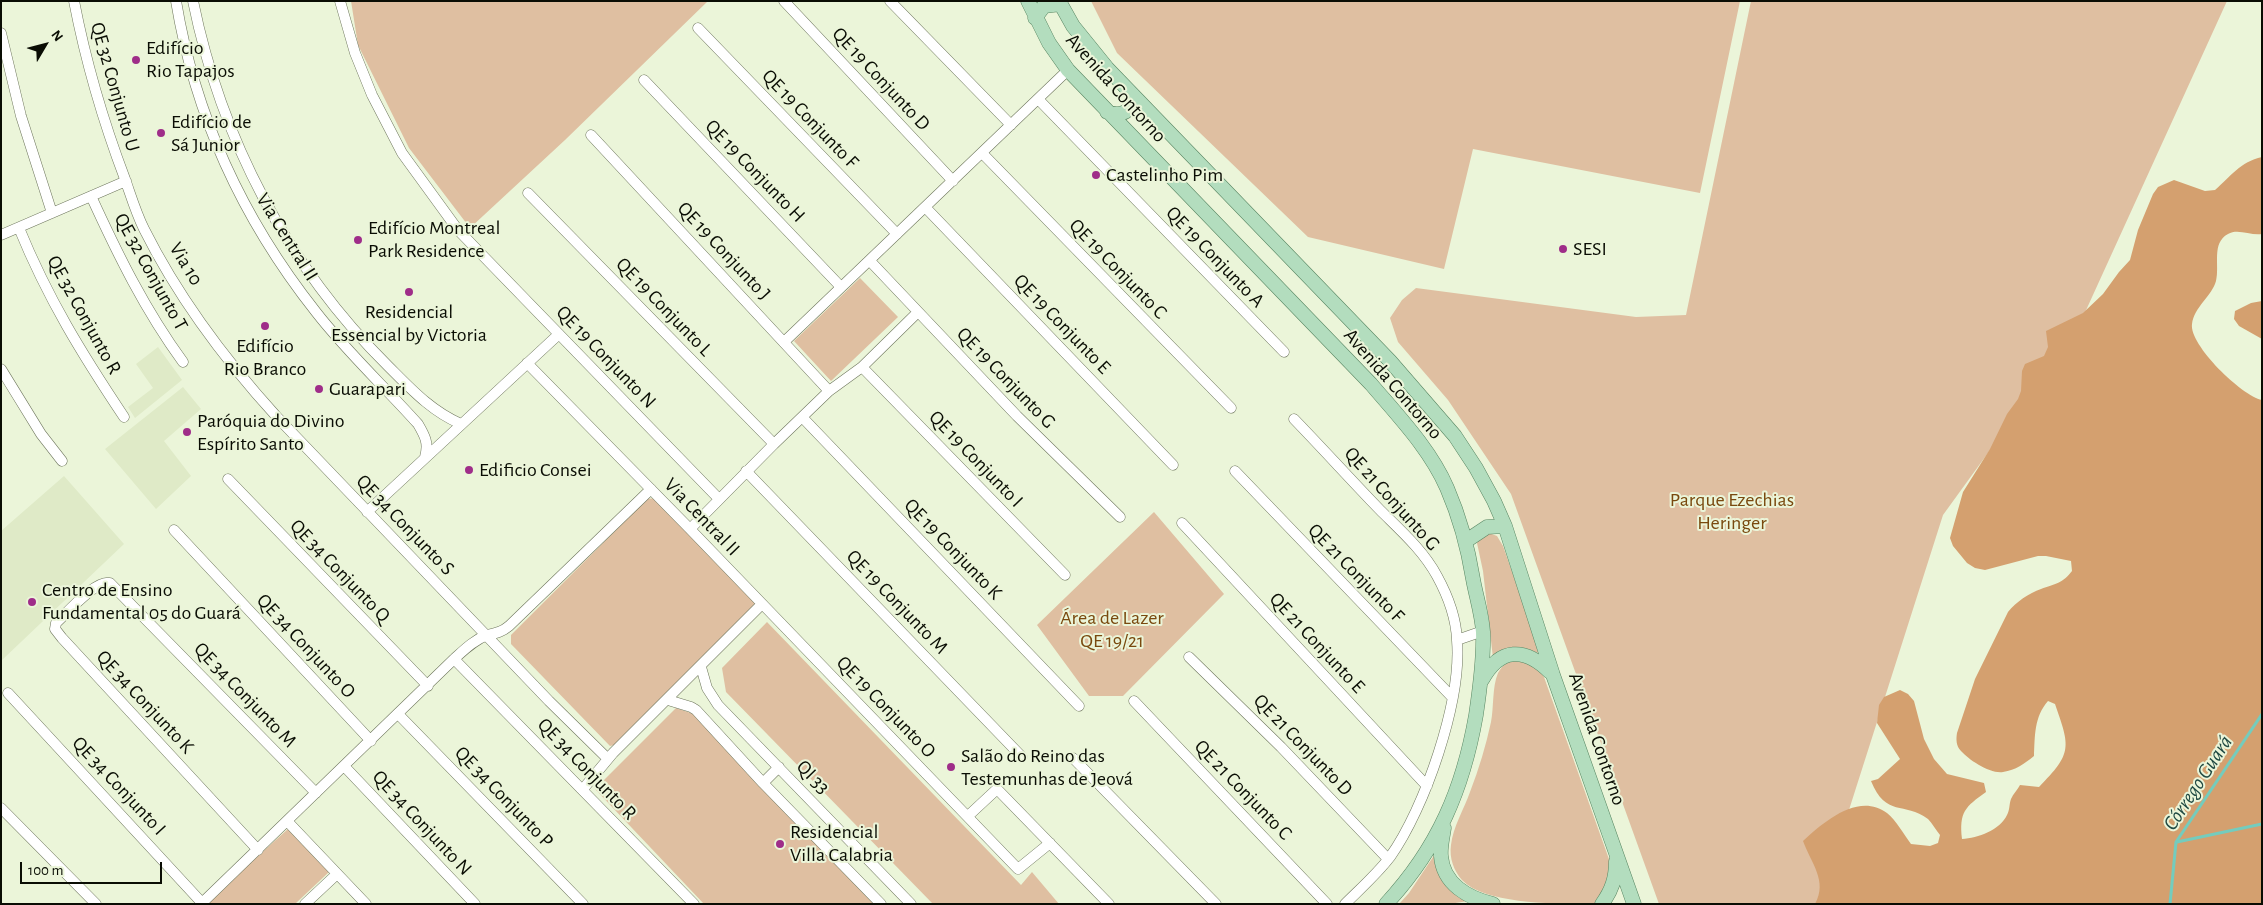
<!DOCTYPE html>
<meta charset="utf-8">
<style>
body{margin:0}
#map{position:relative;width:2263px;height:905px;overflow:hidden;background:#ebf5d9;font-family:"Alegreya Sans",sans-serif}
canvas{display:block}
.frame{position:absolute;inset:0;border:2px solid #0a0d04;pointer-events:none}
.north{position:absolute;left:20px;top:20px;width:50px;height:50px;-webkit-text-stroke:4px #ebf5d9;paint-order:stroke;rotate:53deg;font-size:14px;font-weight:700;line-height:20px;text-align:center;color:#0a0d04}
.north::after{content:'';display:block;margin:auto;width:18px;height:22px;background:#0a0d04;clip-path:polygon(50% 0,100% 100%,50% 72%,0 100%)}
.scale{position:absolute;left:20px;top:862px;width:142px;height:22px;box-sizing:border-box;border:2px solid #0a0d04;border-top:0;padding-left:6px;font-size:15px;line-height:18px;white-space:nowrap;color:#0a0d04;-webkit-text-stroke:4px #ebf5d9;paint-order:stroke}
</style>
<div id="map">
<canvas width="2263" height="905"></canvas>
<div class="frame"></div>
<div class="north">N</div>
<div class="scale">100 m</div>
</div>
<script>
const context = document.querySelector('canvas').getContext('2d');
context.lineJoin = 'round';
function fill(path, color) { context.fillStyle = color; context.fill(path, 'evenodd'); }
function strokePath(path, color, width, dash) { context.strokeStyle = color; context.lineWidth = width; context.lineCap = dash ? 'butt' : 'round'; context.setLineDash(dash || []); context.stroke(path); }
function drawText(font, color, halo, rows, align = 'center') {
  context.font = font + ' "Alegreya Sans",sans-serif'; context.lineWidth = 4; context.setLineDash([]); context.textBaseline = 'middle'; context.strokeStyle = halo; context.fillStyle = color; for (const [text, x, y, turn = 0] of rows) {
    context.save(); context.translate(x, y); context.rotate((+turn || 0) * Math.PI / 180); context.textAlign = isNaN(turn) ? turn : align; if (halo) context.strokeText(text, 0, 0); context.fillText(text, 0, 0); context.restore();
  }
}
fill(new Path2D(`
 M158 347 182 380 135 418 128 407 153 388 136 364Z
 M183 387 201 409 164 441 191 476 156 509 105 449Z
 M64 476 124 544 1 661V531Z`), '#dfeac7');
fill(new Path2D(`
 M351 1H708L565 140 470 228 409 148 358 45Z
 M1091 1H1740L1700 193 1473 149 1444 269 1308 237 1117 53Z
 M1751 1H2227L2077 330 1943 515 1819 904H1659L1511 494 1448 400 1398 342 1390 318 1402 300 1416 288 1636 317 1686 315Z
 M860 278 898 317 831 381 794 341Z
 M656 498 756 600 754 614 618 744 610 746 511 644V635L647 499Z
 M1154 512 1224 594 1123 696H1089L1037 625Z
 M1486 532 1497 536 1503 546 1541 654C1519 645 1513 648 1493 658L1483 571 1477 543 1480 536Z
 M767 622 1021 885 1032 872 1059 904H933L726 692 722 668Z
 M1519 659 1537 666 1544 677 1610 862C1612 879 1607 893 1594 904 1561 904 1485 905 1462 880 1454 871 1449 858 1451 845 1453 827 1464 809 1470 792 1479 769 1486 745 1491 722 1494 707 1492 687 1498 673 1503 664 1509 661 1519 659Z
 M676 708 694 714 876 904H704L595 789Z
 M288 829 329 872 295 904H211L208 901Z
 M1437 851 1468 901 1449 904H1399L1409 893Z`), '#dfbfa1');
fill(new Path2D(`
 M2262 157V234C2251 236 2238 228 2228 234 2211 243 2220 266 2216 281 2212 296 2194 307 2192 324 2189 345 2242 396 2262 400V904H1815C1828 881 1811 863 1803 841 1824 822 1858 792 1887 813 1896 820 1904 835 1911 844L1930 846 1938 843 1940 835C1936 830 1932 823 1928 819 1904 801 1886 818 1871 781L1878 779 1900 759 1877 723 1879 705 1884 697 1900 690 1908 694 1914 701 1924 739 1934 759 1947 774 1984 783 1986 792C1965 807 1959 812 1962 839 1978 838 2000 830 2007 815 2010 810 2009 804 2011 799 2013 794 2018 789 2020 785L2039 787C2073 753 2070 747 2055 704L2048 701C2034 717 2035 736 2034 756 2024 764 2016 770 2003 772 1990 774 1969 760 1961 751 1956 746 1956 739 1957 733L1975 679 2008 612C2016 602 2029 593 2041 589 2055 584 2063 583 2072 571L2071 561 2046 556H2038L1985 570 1975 568 1967 563 1953 546 1950 538 1963 492 1990 449 2007 414 2018 399 2021 391 2022 371 2025 364 2044 356 2048 347 2046 331 2083 313 2103 294 2119 272 2130 260 2138 230 2153 194 2158 187 2174 180 2205 191 2215 190C2231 176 2240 162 2262 157Z
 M2262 301V339L2239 326 2234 319 2235 311 2251 303Z`), '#d4a06f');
strokePath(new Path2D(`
 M2177 842 2262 824
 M2170 904 2176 842 2262 714`), '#74ccbd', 3);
const minor = new Path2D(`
 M74 1C86 63 103 121 125 179 131 196 136 213 144 229 178 297 226 361 277 417L549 701 608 759
 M176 1C195 116 244 221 316 312 347 352 384 386 418 424 425 436 429 443 425 457
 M193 1C221 139 288 267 388 366 411 389 431 411 461 424
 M340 1 355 53 372 95 402 153 458 230 719 499
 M784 1 953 181
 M890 1 1011 125
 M698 28 897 234
 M1 33 21 116 52 213
 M644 80 840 286
 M1038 99 1284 352
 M591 135 829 391
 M982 153 1231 408
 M528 193 774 444
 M91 196C118 255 145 310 183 362
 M925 207 1173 465
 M19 228C48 299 82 354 124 417
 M1 235 126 181
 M870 261 1017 416 1120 517
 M784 342 1068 70
 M527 363 690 529 1018 869 1050 843
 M862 367 1065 575
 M1 369 41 434 62 461
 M802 417 1079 706
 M1294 419C1323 449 1351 480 1380 510 1400 530 1423 550 1437 576 1448 596 1456 617 1457 640 1462 701 1425 808 1390 857 1377 874 1360 889 1345 904
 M746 471 1022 757
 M1235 471 1452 697
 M228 479 428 686
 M367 512 559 334
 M1182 523 1427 786
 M690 529 774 444 829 391 862 367 918 312
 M174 530 371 741
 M1457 640 1483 631
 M1189 657 1281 747 1388 859
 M454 659 694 904
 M701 667 707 688 718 705 911 904
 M8 693 203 904
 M668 700 691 707 696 710 763 783 881 904
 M1134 701 1327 904
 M399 715 583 904
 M1073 758 1216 904
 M344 766 475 904
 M763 783 779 767
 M583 789 613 753 762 604
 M1 808 96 904
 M968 816 997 789 1109 904
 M287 821 366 904
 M258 850 62 638 55 629 56 623C67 613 96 579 110 583L316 793
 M202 903 454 659C464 650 474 640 487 635 496 633 502 632 509 626L651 489
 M305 904 337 874`);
const major = new Path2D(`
 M1028 1 1049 43 1068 70 1371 384C1399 417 1430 449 1447 488 1460 518 1468 548 1473 579 1476 596 1482 614 1483 632 1484 659 1480 688 1476 715 1463 789 1438 848 1386 904
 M1059 1 1073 26 1107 68 1390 361 1455 436 1476 468 1494 501 1505 526 1553 675 1634 904
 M1035 18 1044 6 1061 4
 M1107 112C1121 117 1134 112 1132 95
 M1466 541 1487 527 1505 526
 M1482 680C1500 647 1525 647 1550 672
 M1444 828C1443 836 1440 847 1441 856 1443 884 1468 898 1493 904
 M1602 904C1612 890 1616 878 1616 861`);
strokePath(minor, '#6d755c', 11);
strokePath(major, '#578561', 15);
strokePath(minor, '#fff', 10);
strokePath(major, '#b3ddbe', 14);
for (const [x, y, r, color] of [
 [136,60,5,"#9f2d89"],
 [161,133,5,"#9f2d89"],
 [1096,175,5,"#9f2d89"],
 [358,240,5,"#9f2d89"],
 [1563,249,5,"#9f2d89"],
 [409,292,5,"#9f2d89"],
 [265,326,5,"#9f2d89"],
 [319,389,5,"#9f2d89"],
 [187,432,5,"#9f2d89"],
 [469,470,5,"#9f2d89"],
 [32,602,5,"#9f2d89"],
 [951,767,5,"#9f2d89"],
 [780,844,5,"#9f2d89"]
]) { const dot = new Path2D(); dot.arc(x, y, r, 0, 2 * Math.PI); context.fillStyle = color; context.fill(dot); strokePath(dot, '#ebf5d9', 2); }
drawText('20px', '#0a0d04', '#ebf5d9', [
 ["Edifício",146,48],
 ["Rio Tapajos",146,71],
 ["Edifício de",171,122],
 ["Sá Junior",171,145],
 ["Castelinho Pim",1106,175],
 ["Edifício Montreal",368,228],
 ["Park Residence",368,251],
 ["SESI",1573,249],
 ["Residencial",409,312,"center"],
 ["Essencial by Victoria",409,335,"center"],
 ["Edifício",265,346,"center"],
 ["Rio Branco",265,369,"center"],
 ["Guarapari",329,389],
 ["Paróquia do Divino",197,421],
 ["Espírito Santo",197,444],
 ["Edificio Consei",479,470],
 ["Centro de Ensino",42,590],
 ["Fundamental 05 do Guará",42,613],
 ["Salão do Reino das",961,756],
 ["Testemunhas de Jeová",961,779],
 ["Residencial",790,832],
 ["Villa Calabria",790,855]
], 'left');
drawText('20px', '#0a0d04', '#ebf5d9', [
 ["QE 19 Conjunto D",881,79,47],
 ["QE 32 Conjunto U",115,87,74],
 ["Avenida Contorno",1116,88,48],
 ["QE 19 Conjunto F",810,119,46],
 ["QE 19 Conjunto H",755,171,46],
 ["Via Central II",287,237,58],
 ["QE 19 Conjunto J",724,251,47],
 ["QE 19 Conjunto A",1215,257,46],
 ["Via 10",186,264,59],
 ["QE 19 Conjunto C",1118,269,46],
 ["QE 32 Conjunto T",151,272,61],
 ["QE 19 Conjunto L",664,307,46],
 ["QE 32 Conjunto R",84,315,61],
 ["QE 19 Conjunto E",1062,324,46],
 ["QE 19 Conjunto N",606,357,46],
 ["QE 19 Conjunto G",1006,378,46],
 ["Avenida Contorno",1393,384,49],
 ["QE 19 Conjunto I",976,459,46],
 ["QE 21 Conjunto G",1392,499,48],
 ["Via Central II",702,517,46],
 ["QE 34 Conjunto S",405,525,46],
 ["QE 19 Conjunto K",953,549,46],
 ["QE 34 Conjunto Q",340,571,46],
 ["QE 21 Conjunto F",1356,573,46],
 ["QE 19 Conjunto M",897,602,46],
 ["QE 21 Conjunto E",1317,643,47],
 ["QE 34 Conjunto O",306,646,47],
 ["QE 34 Conjunto M",245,695,46],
 ["QE 34 Conjunto K",145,702,47],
 ["QE 19 Conjunto O",886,707,46],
 ["Avenida Contorno",1597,739,71],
 ["QE 21 Conjunto D",1303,745,46],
 ["QE 34 Conjunto R",587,769,46],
 ["QI 33",813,777,46],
 ["QE 34 Conjunto I",119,786,47],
 ["QE 21 Conjunto C",1243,790,46],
 ["QE 34 Conjunto P",504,797,46],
 ["QE 34 Conjunto N",422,823,47]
]);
drawText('20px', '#79490e', '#ebf5d9', [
 ["Parque Ezechias",1732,500],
 ["Heringer",1732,523],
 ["Área de Lazer",1112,618],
 ["QE 19/21",1112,641]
]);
drawText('italic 21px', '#214a43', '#ebf5d9', [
 ["Córrego Guará",2198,783,-57]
]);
</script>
